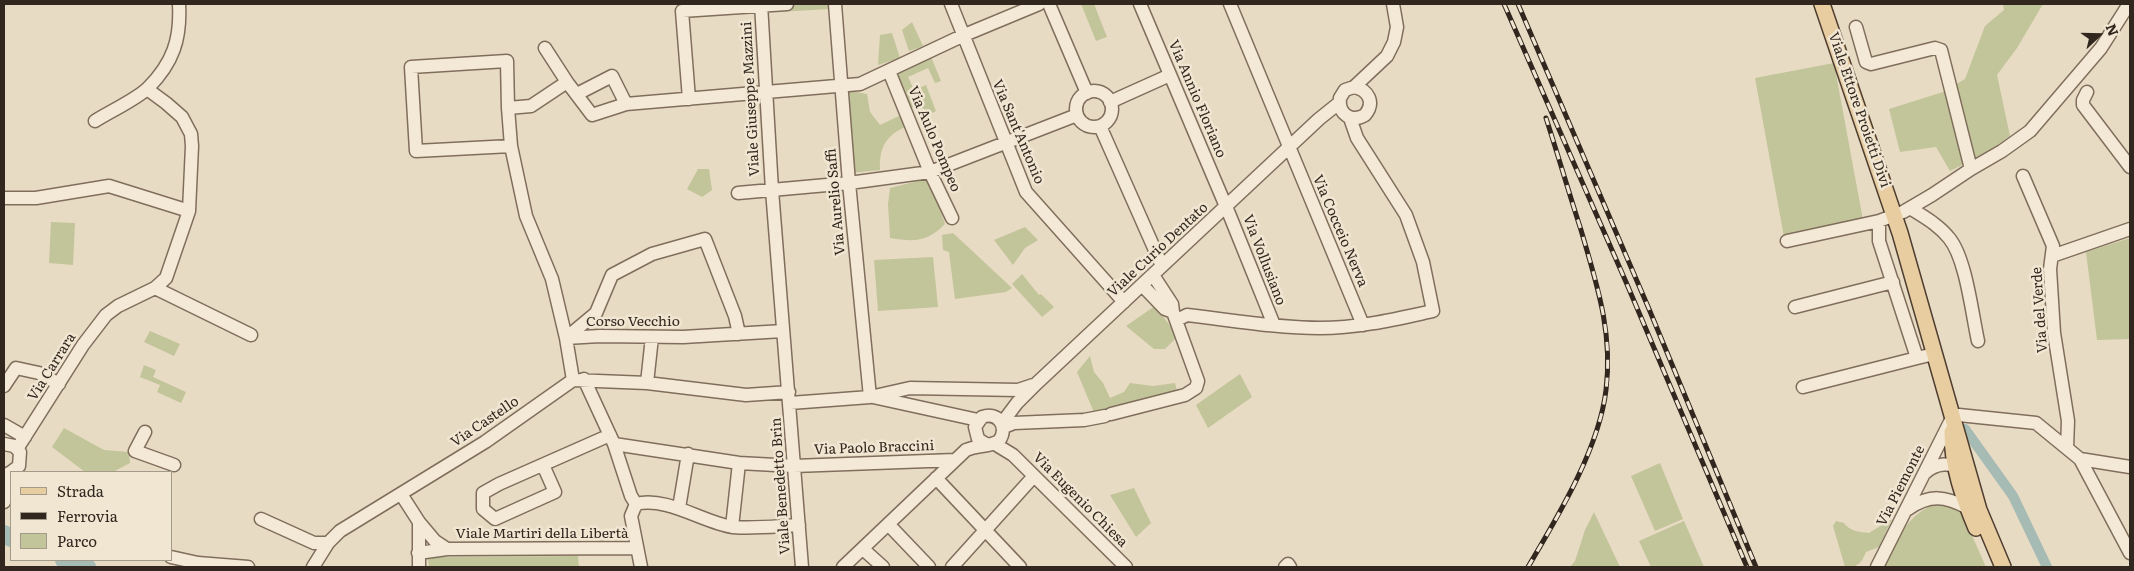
<!DOCTYPE html>
<meta charset="utf-8">
<style>
body{margin:0}
#map{position:relative;width:2134px;height:571px;overflow:hidden;background:#e8dbc4;font-family:Literata,serif}
canvas{display:block}
.frame{position:absolute;inset:0;border:5px solid #32271f;pointer-events:none}
.legend{position:absolute;left:10px;top:471px;width:162px;height:90px;box-sizing:border-box;background:#f0e6d2;border:1px solid #a49a8a;margin:0;padding:6px 9px;list-style:none;font-size:15px;color:#32271f}
.legend li{display:flex;align-items:center;gap:10px;height:25px}
.legend b{width:25px;border:1px solid #a49a8a}
.north{position:absolute;left:2074px;top:10px;width:50px;height:50px;-webkit-text-stroke:4px #f0e6d2;paint-order:stroke;rotate:69deg;font-size:14px;font-weight:700;line-height:20px;text-align:center;color:#32271f}
.north::after{content:'';display:block;margin:auto;width:18px;height:22px;background:#32271f;clip-path:polygon(50% 0,100% 100%,50% 72%,0 100%)}
</style>
<div id="map">
<canvas width="2134" height="571"></canvas>
<div class="frame"></div>
<ul class="legend">
<li><b style="height:6px;background:#e7cda0"></b>Strada</li>
<li><b style="height:6px;background:#32271f"></b>Ferrovia</li>
<li><b style="height:14px;background:#c2c499"></b>Parco</li>
</ul>
<div class="north">N</div>
</div>
<script>
const context = document.querySelector('canvas').getContext('2d');
context.lineJoin = 'round';
function fill(path, color) { context.fillStyle = color; context.fill(path, 'evenodd'); }
function strokePath(path, color, width, dash) { context.strokeStyle = color; context.lineWidth = width; context.lineCap = dash ? 'butt' : 'round'; context.setLineDash(dash || []); context.stroke(path); }
function drawText(font, color, halo, rows, align = 'center') {
  context.font = font + ' Literata,serif'; context.lineWidth = 5; context.setLineDash([]); context.textBaseline = 'middle'; context.strokeStyle = halo; context.fillStyle = color; for (const [text, x, y, turn = 0] of rows) {
    context.save(); context.translate(x, y); context.rotate((+turn || 0) * Math.PI / 180); context.textAlign = isNaN(turn) ? turn : align; if (halo) context.strokeText(text, 0, 0); context.fillText(text, 0, 0); context.restore();
  }
}
fill(new Path2D(`
 M777 4H830V9L777 12Z
 M1081 4H1094L1107 37 1096 41Z
 M2003 4H2043L2017 48 1997 75 2010 136 1986 153 1950 171 1936 147 1900 152 1889 109 1943 92 1965 79 1985 26 2004 10Z
 M912 22 923 46 909 51 902 30Z
 M892 33 900 58 878 65 880 35Z
 M931 57 941 81 935 83 928 68 908 77 914 90 926 85 936 111 928 115 920 104 911 108 896 71Z
 M1834 63 1863 220 1784 237 1755 78Z
 M846 90 867 94 870 112 880 125 899 116 905 127C885 136 879 149 880 170L851 173Z
 M698 169H709L712 190 702 197 687 189Z
 M930 178 945 224C927 242 915 242 890 238L888 204 890 188Z
 M51 222 75 223 73 265 49 263Z
 M1025 227 1038 240 1025 248 1013 265 994 240Z
 M953 233 1012 288 1006 292 955 299 949 252 943 250 942 235Z
 M2130 238V339L2097 340 2086 252Z
 M933 257 938 307 878 311 874 260Z
 M1022 274 1039 295 1041 294 1054 307 1042 317 1012 284Z
 M1155 306 1178 336 1165 349H1154L1126 326Z
 M150 331 180 344 174 356 144 342Z
 M1090 356 1094 372 1103 383 1110 398 1124 392 1130 383 1153 386 1175 383 1177 391 1095 415 1077 372Z
 M144 365 156 370 153 377 186 392 181 403 157 392 160 385 140 377Z
 M1240 374 1252 397 1208 428 1196 405Z
 M64 428 104 450 129 452 130 463 113 472H85L52 447Z
 M1660 463 1683 519 1655 531 1631 476Z
 M1134 488 1151 523 1136 537 1110 495Z
 M1938 503 1950 505 1962 513 1986 567H1884C1898 539 1906 514 1938 503Z
 M1594 512 1620 567H1570L1575 561 1585 530Z
 M1892 519 1879 547 1866 552C1861 564 1858 567 1845 567L1833 526 1836 521 1844 523C1849 531 1860 532 1869 533Z
 M1684 521 1704 567H1651L1639 541Z
 M444 552 445 557 578 556 579 567H429L428 558Z`), '#c2c499');
strokePath(new Path2D(`
 M1965 429 2013 496 2047 567`), '#a5bbb4', 10);
strokePath(new Path2D(`
 M4 534 11 538
 M64 560 87 567`), '#a5bbb4', 18);
const minor = new Path2D(`
 M761 4 772 190 802 567
 M835 4 849 183 870 397
 M951 4 1026 192 1124 302
 M1049 4 1087 93
 M1140 4 1230 216 1274 325
 M1230 4 1363 325
 M1856 27 1866 62 1871 64 1935 48 1941 50 1971 169
 M545 48 567 82 592 115 626 104 612 76 577 94
 M507 61 508 108 511 146 416 151 411 67Z
 M889 71 930 172 952 218
 M1354 87C1369 90 1375 103 1365 115 1351 123 1338 114 1340 98L1345 90 1354 87 1387 56 1394 42 1397 27 1393 4
 M1076 109a18 18 0 1 1 36 0a18 18 0 1 1-36 0Z
 M2087 92 2083 100V105L2130 167
 M689 99 682 11 787 4
 M1110 102 1170 75
 M626 104 860 84 962 36 1039 4
 M508 108 531 106 567 82
 M95 121C109 112 137 99 148 88 173 63 181 39 179 4
 M1100 126 1162 266
 M511 146 526 216 552 279 566 338 573 380
 M2023 176 2053 246 2050 269 2054 333 2068 421 2067 448
 M738 193 849 183 930 172 1077 115
 M4 198H36L109 186 189 211
 M1910 208C1924 217 1939 225 1949 238 1966 258 1972 314 1978 341
 M1787 241 1879 221
 M2052 256 2130 229
 M1142 285 1165 309 1173 312 1172 304 1153 275
 M155 288 251 335
 M1795 307 1893 282
 M1177 320 1187 315C1231 320 1276 328 1320 328 1359 328 1396 319 1433 311L1423 262 1406 215 1357 138 1350 118
 M566 338 596 313 612 275 652 254 705 239 735 316 739 334
 M566 338 600 336 683 337 783 331
 M1934 354 1917 358 1879 241V221L1903 212 1932 195 1971 169 2002 151 2030 131 2101 48 2129 4
 M584 379 614 444 631 496 636 504
 M647 383 652 337
 M4 386 16 368 39 373 59 384
 M1803 387 1917 358
 M873 397 978 420
 M790 403 870 397 910 388 1018 390 1033 385
 M1111 414 1185 395 1196 388 1198 381 1173 312
 M1002 423 1017 403 1037 383 1319 119 1339 103
 M4 425 25 437
 M1004 427 1014 423 1084 420 1105 416
 M145 432 135 451 174 465
 M4 444 14 446 20 452 19 466 11 472
 M614 444 739 463 794 466 955 460
 M995 444 1013 455 1126 567
 M17 449 83 345 106 315 118 306 155 288 166 278 189 211 192 146 191 134 182 117 166 103 147 89
 M2080 459 2130 553
 M543 465 555 492 495 519 483 509V493L499 484 610 435
 M1925 473C1935 463 1952 461 1963 471
 M936 478 1020 567
 M401 494 419 522V567
 M4 502 9 487V473
 M636 504C667 496 704 523 733 527 753 529 778 526 799 525
 M636 504 631 516 641 567
 M679 508 688 454
 M1908 509C1930 494 1945 496 1968 508
 M261 519 314 543H328L340 531 485 442 573 380 647 383 746 395 789 392
 M419 522 435 541 447 549
 M888 524 929 567
 M732 527 739 463
 M863 549 883 567
 M418 553 447 549 637 548
 M171 557 198 563 248 567
 M313 567 328 543
 M843 567 966 450C977 445 989 447 999 441 1009 427 998 411 982 417L975 427 978 439 986 444
 M952 567 1034 476
 M1285 567 1288 564 1290 567
 M1877 567 1952 418 1959 415 2036 423 2080 459 2130 467`);
const major = new Path2D(`
 M1822 4 1900 233 1979 510 2003 567
 M1952 432C1952 467 1963 497 1976 528`);
strokePath(minor, '#806e5d', 15);
strokePath(major, '#4e3d30', 18);
strokePath(minor, '#f4e9d6', 12);
strokePath(major, '#e7cda0', 15);
const rail = new Path2D(`
 M1504 4 1626 282 1747 567
 M1518 4 1649 309 1756 567
 M1528 567C1558 516 1599 449 1606 390 1613 332 1597 285 1581 230 1569 193 1558 155 1546 118`);
strokePath(rail, '#32271f', 5);
strokePath(rail, '#f0e6d2', 3, [9]);
drawText('14px', '#32271f', '#f0e6d2', [
 ["Viale Giuseppe Mazzini",751,99,-93],
 ["Via Annio Floriano",1197,99,67],
 ["Viale Ettore Proietti Divi",1859,110,71],
 ["Via Sant'Antonio",1018,132,67],
 ["Via Aulo Pompeo",934,139,67],
 ["Via Aurelio Saffi",836,202,-95],
 ["Via Cocceio Nerva",1340,231,67],
 ["Viale Curio Dentato",1158,250,-43],
 ["Via Vollusiano",1264,260,69],
 ["Via del Verde",2040,310,-94],
 ["Corso Vecchio",633,322],
 ["Via Carrara",52,367,-58],
 ["Via Castello",485,422,-34],
 ["Via Paolo Braccini",874,448,-2],
 ["Viale Benedetto Brin",781,486,-94],
 ["Via Piemonte",1901,486,-63],
 ["Via Eugenio Chiesa",1080,500,45],
 ["Viale Martiri della Libertà",542,534]
]);
</script>
